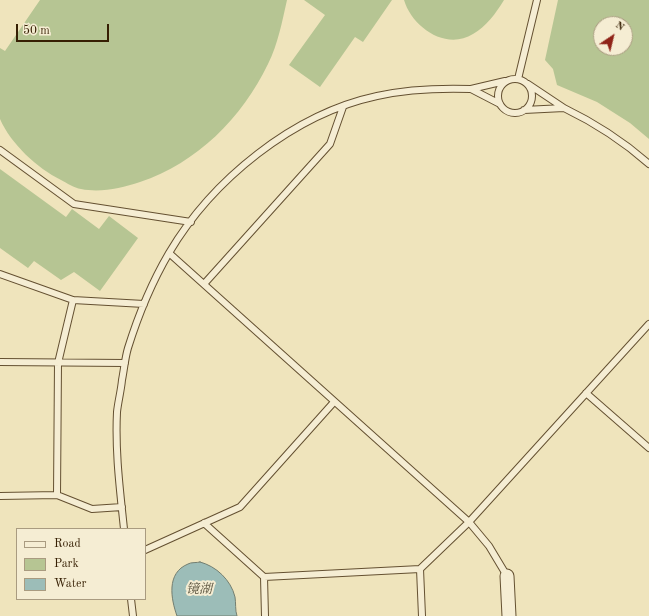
<!DOCTYPE html>
<meta charset="utf-8">
<style>
body{margin:0}
#map{position:relative;width:649px;height:616px;overflow:hidden;background:#efe4bc;font-family:"Old Standard TT",serif}
canvas{display:block}
.legend{position:absolute;left:16px;top:528px;width:130px;height:72px;box-sizing:border-box;background:#f5edd3;border:1px solid #a99b80;margin:0;padding:5px 7px;list-style:none;font-size:12px;color:#361f03}
.legend li{display:flex;align-items:center;gap:8px;height:20px}
.legend b{width:20px;border:1px solid #a99b80}
.north{position:absolute;left:593px;top:16px;width:40px;height:40px;box-sizing:border-box;background:#f5edd3;border:1px solid #a99b80;border-radius:50%;rotate:35deg;font-size:11px;font-weight:700;line-height:16px;text-align:center;color:#361f03}
.north::after{content:'';display:block;margin:auto;width:14px;height:18px;background:#8f2418;clip-path:polygon(50% 0,100% 100%,50% 72%,0 100%)}
.scale{position:absolute;left:16px;top:24px;width:93px;height:18px;box-sizing:border-box;border:2px solid #361f03;border-top:0;padding-left:5px;font-size:12px;line-height:14px;white-space:nowrap;color:#361f03;-webkit-text-stroke:3px #f5edd3;paint-order:stroke}
</style>
<div id="map">
<canvas width="649" height="616"></canvas>
<ul class="legend">
<li><b style="height:5px;background:#f5edd3"></b>Road</li>
<li><b style="height:11px;background:#b6c593"></b>Park</li>
<li><b style="height:11px;background:#9cbdb8"></b>Water</li>
</ul>
<div class="north">N</div>
<div class="scale">50 m</div>
</div>
<script>
const context = document.querySelector('canvas').getContext('2d');
context.lineJoin = 'round';
function fill(path, color) { context.fillStyle = color; context.fill(path, 'evenodd'); }
function strokePath(path, color, width, dash) { context.strokeStyle = color; context.lineWidth = width; context.lineCap = dash ? 'butt' : 'round'; context.setLineDash(dash || []); context.stroke(path); }
function drawText(font, color, halo, rows, align = 'center') {
  context.font = font + ' "Old Standard TT","Noto Serif SC",serif'; context.lineWidth = 4; context.setLineDash([]); context.textBaseline = 'middle'; context.strokeStyle = halo; context.fillStyle = color; for (const [text, x, y, turn = 0] of rows) {
    context.save(); context.translate(x, y); context.rotate((+turn || 0) * Math.PI / 180); context.textAlign = isNaN(turn) ? turn : align; if (halo) context.strokeText(text, 0, 0); context.fillText(text, 0, 0); context.restore();
  }
}
fill(new Path2D(`
 M40 0H287C282 22 278 44 268 64 242 118 197 163 140 182 121 188 101 193 81 189 74 188 67 183 61 180 37 168 11 144 0 119V48L5 51Z
 M304 0H392L363 42 355 37 320 87 289 65 325 15Z
 M404 0H504C496 13 486 27 473 34 446 51 412 27 404 0Z
 M558 0H649V139L630 123 597 102 557 85 553 69 545 60ZM601 24H625V48H601Z
 M0 169 66 217 72 209 99 229 109 216 138 238 100 291 74 272 61 280 34 261 28 268 0 248Z`), '#b6c593');
const water = new Path2D(`
 M200 562C216 566 231 580 235 597 236 603 235 610 237 616H177C171 599 166 573 188 564 191 562 197 563 200 562Z`);
fill(water, '#9cbdb8');
strokePath(water, '#737e70', 1);
const service = new Path2D(`
 M498 96a17 17 0 1 1 34 0a17 17 0 1 1-34 0Z
 M518 79 537 0
 M500 104 471 89 505 81
 M564 108C595 123 623 141 649 164
 M524 110 564 108 528 84
 M0 150 74 204 191 222
 M169 253 469 522 489 546 507 576
 M0 274 73 300 144 304
 M204 284 330 144 343 107
 M0 362 125 363
 M586 393 649 448
 M57 495 58 363 73 300
 M0 496 57 495 92 509 122 507
 M204 523 264 577 265 616
 M124 529C120 490 115 452 117 412 118 402 121 391 122 380 124 370 125 358 128 348 138 316 152 282 169 253 212 180 293 114 377 96 408 89 439 88 471 89
 M145 550 240 507 334 402
 M420 569 469 522 649 324
 M264 577 420 569 422 616
 M131 599 133 616`);
const minor = new Path2D(`
 M507 576 509 616`);
strokePath(service, '#645031', 8);
strokePath(minor, '#645031', 15);
strokePath(service, '#f5edd3', 6);
strokePath(minor, '#f5edd3', 13);
drawText('italic 13px', '#554e39', '#f5edd3', [
 ["镜湖",199,590]
]);
</script>
